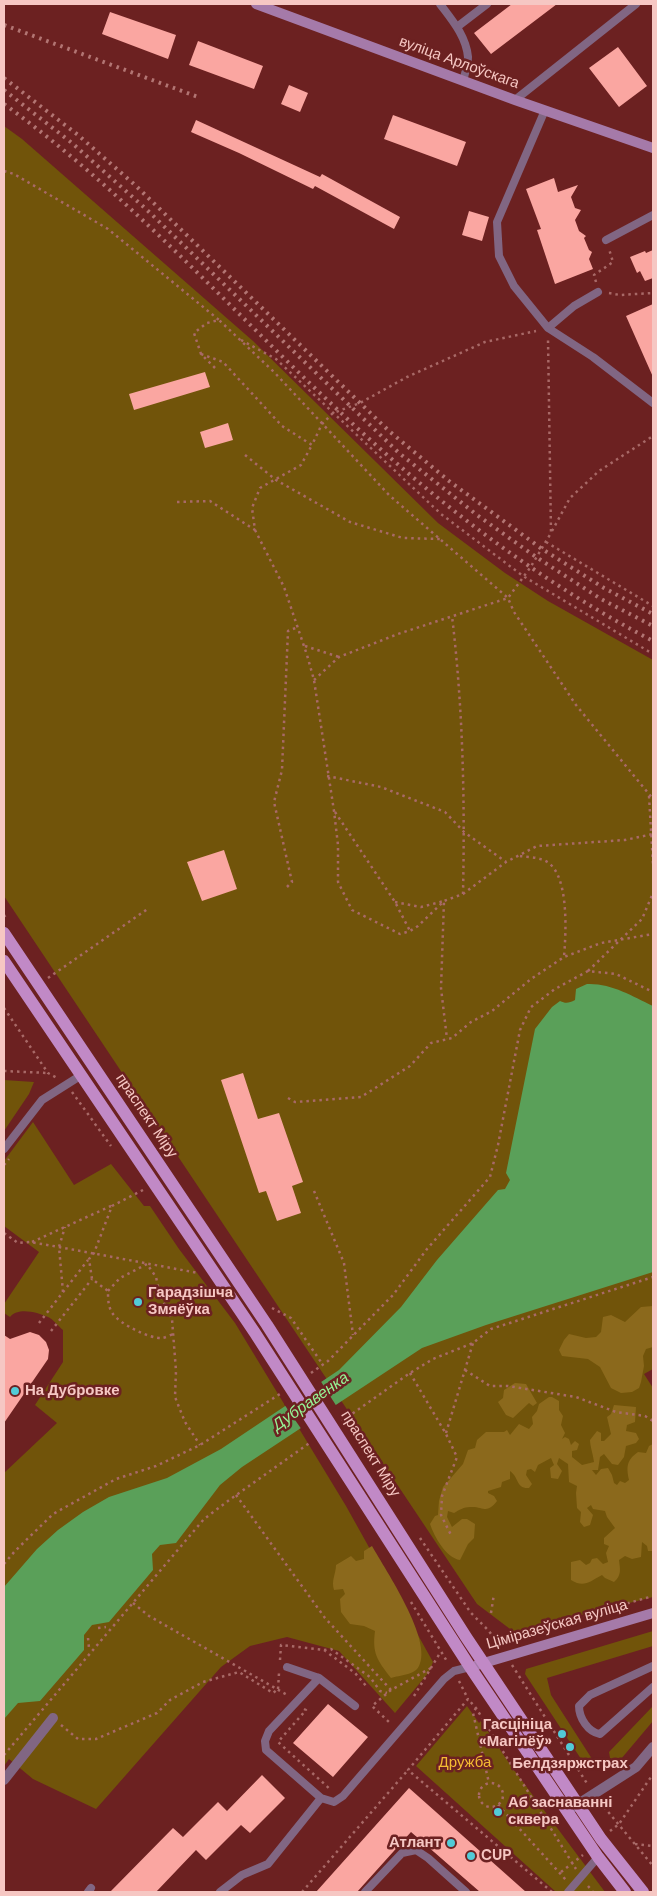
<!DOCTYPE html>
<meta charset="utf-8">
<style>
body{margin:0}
#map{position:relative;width:657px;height:1896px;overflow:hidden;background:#6c2121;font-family:"DM Sans",sans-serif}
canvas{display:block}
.frame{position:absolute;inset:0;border:5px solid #f6c7c3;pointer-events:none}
</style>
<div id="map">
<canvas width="657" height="1896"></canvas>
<div class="frame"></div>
</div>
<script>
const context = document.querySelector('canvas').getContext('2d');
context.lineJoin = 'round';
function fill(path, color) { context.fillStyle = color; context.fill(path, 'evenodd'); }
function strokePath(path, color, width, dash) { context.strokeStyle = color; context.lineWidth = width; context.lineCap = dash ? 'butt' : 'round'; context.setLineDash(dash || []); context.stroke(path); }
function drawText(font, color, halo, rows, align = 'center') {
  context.font = font + ' "DM Sans",sans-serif'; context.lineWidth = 5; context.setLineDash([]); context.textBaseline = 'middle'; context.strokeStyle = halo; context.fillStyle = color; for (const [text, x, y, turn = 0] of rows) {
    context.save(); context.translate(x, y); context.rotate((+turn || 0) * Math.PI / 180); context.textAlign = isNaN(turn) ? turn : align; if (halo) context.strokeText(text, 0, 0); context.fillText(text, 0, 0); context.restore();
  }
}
fill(new Path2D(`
 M4 126 22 139 253 341 438 523 505 573 548 601 653 660V1369L644 1374 653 1388V1597L514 1632 477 1604 4 896Z
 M4 1080 34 1082 29 1094 4 1131Z
 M33 1122 74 1185 111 1164 144 1206H150L179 1249 235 1323 346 1506 433 1662 429 1672 395 1713 339 1651 287 1637 250 1646 221 1667 96 1809 33 1779 9 1759 4 1766V1473L57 1423 35 1405 63 1362V1330C58 1326 53 1319 48 1317 37 1312 18 1307 10 1317L4 1313V1304L39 1252 4 1226V1161Z
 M653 1631V1646L547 1678 551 1695 594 1762 585 1765 525 1674 526 1669Z
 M467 1706 479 1723 481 1721 511 1766 605 1892H556L416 1766Z
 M653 1706V1721L621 1759 617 1761 610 1758 609 1752Z`), '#71540a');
fill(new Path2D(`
 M653 1306V1347L646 1349 643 1356 644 1366 641 1382 639 1388 632 1392 621 1393 611 1388 600 1367 588 1359 562 1356 559 1350 564 1340 569 1334 586 1338 596 1337 601 1332 603 1317 611 1315 625 1322 641 1307Z
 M515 1383 526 1384 537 1403 533 1406 529 1403 513 1418 506 1415 498 1402 503 1398 504 1390Z
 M549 1397H552L559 1401V1410L563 1416 561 1425 565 1433 562 1439 565 1437 569 1439 571 1445 575 1441 579 1444 577 1450 572 1451V1457L582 1465 594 1462C593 1454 590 1446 590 1440L597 1431 601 1433V1441H604L611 1434 607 1417 611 1414 614 1405 636 1407 635 1422 627 1425 626 1431 636 1433 639 1439 636 1443 626 1446 624 1457 618 1465 612 1464 604 1454 600 1457 598 1470H592L596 1475 601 1469 608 1468 612 1475 614 1483 617 1485 620 1481 625 1483 629 1480C626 1466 627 1460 638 1452L646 1453 649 1446 653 1444V1551H648L647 1546 642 1542 641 1557 632 1559 625 1556 619 1560C620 1569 622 1575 614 1582L605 1578 602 1575C589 1582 584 1588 571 1580V1562L580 1560 586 1565 590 1563 592 1559 597 1558 603 1564 608 1562 606 1553 609 1546 604 1544V1538L615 1528 607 1517 605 1511 593 1509 591 1505 587 1508 593 1515 590 1525 584 1527 580 1522 581 1512 577 1508 576 1493 577 1486 569 1482 568 1464 559 1458 557 1464 562 1471 558 1479 551 1478 550 1468 554 1465 551 1458 538 1465 535 1472 531 1469 527 1470 526 1475 532 1484 529 1488C516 1489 519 1477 510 1471V1479L502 1482 501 1487 488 1491V1493L494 1496 497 1501C486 1515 484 1506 470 1507 464 1507 459 1510 454 1513L448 1511 447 1517 452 1527 462 1519H467L475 1524 474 1538 468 1544 460 1560C446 1558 434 1536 430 1524L435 1516 438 1515 439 1501 443 1487 463 1464 468 1450 475 1448 477 1440 486 1432H504L507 1430 510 1435 519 1424 529 1429 533 1424 532 1417 537 1411 539 1404Z
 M372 1546C386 1571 433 1640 419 1666 415 1675 400 1675 391 1678 377 1660 372 1653 375 1631L364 1626 350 1624 341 1612 340 1599 345 1594 343 1589 334 1590C331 1580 336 1574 336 1565L351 1556 356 1561 364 1559V1551Z`), '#8b691c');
fill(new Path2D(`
 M587 984C611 983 632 996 653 1006V1272L486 1325 422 1348 242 1467 220 1485 176 1543 160 1545 152 1554 153 1570 109 1622 92 1625 84 1635V1650L40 1701 18 1703 4 1719V1587L37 1549 58 1530 83 1512 109 1497 167 1478 221 1449 339 1370 401 1307 437 1260 498 1190 505 1189 510 1180 506 1173 535 1029 552 1007 560 1001C566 1004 569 1003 575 1000L576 989Z`), '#5aa059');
fill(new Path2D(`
 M320 1380 337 1407 302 1430 284 1404Z`), '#6c2121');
fill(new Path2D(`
 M512 4H557L491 54 474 33Z
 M110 12 176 35 168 59 102 34Z
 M198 41 263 66 254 89 189 65Z
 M618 47 647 86 619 107 589 68Z
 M289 85 308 93 300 112 281 104Z
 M393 115 466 142 457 166 384 139Z
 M196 120 320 177 322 174 400 217 394 229 315 186 313 189 239 153 191 132Z
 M554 178 558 192 578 185 571 197 575 208 581 210 575 220 579 231 586 236 584 238 589 250 592 252 589 259 593 269 555 284 537 230 541 229 526 189Z
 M469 211 489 217 482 241 462 235Z
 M653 250V278L645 281 640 271 637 273 630 257 645 251 646 253Z
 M653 304V377L626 316Z
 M205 372 210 387 134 410 129 394Z
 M228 423 233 440 205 448 200 432Z
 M224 850 237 889 202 901 187 862Z
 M243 1073 258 1119 279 1113 303 1182 292 1186 301 1213 277 1221 266 1191 259 1193 221 1080Z
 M30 1332 39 1335 46 1342 49 1350 48 1359 4 1423V1335L10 1339Z
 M328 1704 368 1737 333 1777 293 1743Z
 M262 1775 285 1798 250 1833 241 1825 206 1860 196 1850 156 1892H110L173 1828 183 1837 218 1802 227 1811Z
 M409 1788 526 1892H480L411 1832 357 1892H316Z`), '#faa6a1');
strokePath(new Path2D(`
 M4 171 14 174 108 229 219 320
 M596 282 594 275 613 262 609 249
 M609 293 620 295 653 293
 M241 340 276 359 441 514 523 576 653 654
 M201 354 223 362 282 426 312 445 322 424 333 413 360 403 407 377 485 342 536 331
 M215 368 201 354 194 333 207 323 219 320 275 373 389 495 508 598 514 612 576 705 653 799
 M245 455 276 480 350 522 403 538 440 539
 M177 502 210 501 255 530 252 508 260 488 301 465 312 445
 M255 530 284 587 307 655 314 680 334 811 338 845V882L352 910 400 934 410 931 418 926 444 901 463 894C465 801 463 708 452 616
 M552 531 570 498 599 471 653 436
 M546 542 653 606
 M305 646 339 657
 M314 680 339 657 398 634 508 598 530 568 551 533 548 339
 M327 776 381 787 445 812 464 832 506 862
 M649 796 653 864
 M335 812 395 902 410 931
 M520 856C527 857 536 857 543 860 570 869 566 933 564 957
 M287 887 292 882 274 802 282 770 288 631 298 627
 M463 894 506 862 537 846 625 840 653 834
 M395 902 421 907 444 901 441 988 447 1039
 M4 915 7 920
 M588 971 642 919 653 893
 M48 978 149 908
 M4 1008 48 1073 57 1078
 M4 1071 48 1073
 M72 1092 111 1146
 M288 1098 295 1102 361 1097 410 1066 431 1043 452 1038 471 1022 492 1011 531 979 564 957 601 943 653 934
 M4 1165 9 1159
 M143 1190 112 1206 94 1253 89 1259 92 1279 108 1291C108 1299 108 1307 113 1314 120 1324 150 1339 162 1338 165 1338 170 1335 173 1334
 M314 1191 344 1263 353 1335
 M4 1233 18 1243 30 1242 59 1247 198 1273
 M32 1242 111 1206
 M108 1291 120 1278 147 1264 156 1277 160 1295 172 1319 176 1371 175 1397 185 1422 200 1445
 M63 1292 59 1247 65 1227
 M272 1308 291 1318 323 1365
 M39 1323 88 1260
 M51 1331 92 1279
 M465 1370 490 1386H508L576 1397 616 1412 645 1416 653 1421
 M311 1373 328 1361 393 1295 427 1249 490 1177 498 1145 520 1030 531 1007 555 989 588 971 616 974 653 992
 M410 1373 446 1434 457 1457 442 1496 441 1515 451 1535
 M342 1421 410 1373 433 1359 473 1343 491 1329 653 1277
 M446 1433 473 1343
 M236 1495 325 1618 391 1690 431 1668
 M420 1538 471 1613 489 1631 499 1646
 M4 1564 15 1551 53 1514 116 1479 156 1466 200 1445 280 1394
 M411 1602 448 1663
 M133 1603 149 1616 289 1696
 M491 1613 494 1594
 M98 1628 106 1627
 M88 1638 89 1648
 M496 1641 653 1596
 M324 1650 331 1649 370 1677 380 1691 387 1693
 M280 1660 281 1645 324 1650 355 1673 367 1687
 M512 1665 588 1785
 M459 1681 468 1699
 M278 1689 279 1673
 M391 1690 372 1706 391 1724
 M414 1696 440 1653
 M476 1708 473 1713 489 1783
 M304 1709 306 1710 278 1742 331 1790
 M61 1725 78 1739H96L157 1713 170 1700 203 1682 239 1672 273 1693 278 1689
 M4 1755 204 1519 232 1498 311 1442
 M479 1795a12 12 0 1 1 24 0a12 12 0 1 1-24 0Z
 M600 1802 653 1866
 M498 1805 566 1880
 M610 1831 619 1824 653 1774
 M635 1844 653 1846
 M561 1872 583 1855
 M588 1886 593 1892
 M302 1892 408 1770
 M552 1892 408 1770 468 1699 476 1708 576 1869`), '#a86967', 2.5, [2.5, 4]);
strokePath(new Path2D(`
 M440 4C452 20 466 36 468 57 468 65 465 73 463 81
 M457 27 487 4
 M515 100 636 4
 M545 110 497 222 499 256 514 286 548 328 593 357 653 403
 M606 240 653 215
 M548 328 574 306 598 292
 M4 1149 42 1100 80 1076
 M653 1666 590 1695 579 1706C579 1718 588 1732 600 1734L653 1687
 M287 1667 319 1678
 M355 1706 319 1678 269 1731 265 1741 266 1750 321 1798 334 1802 343 1796 444 1679 454 1671 470 1667
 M88 1892 91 1888
 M220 1892 242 1875 268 1864 321 1798
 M365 1892 402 1853 416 1850 428 1858 466 1892
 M568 1892 599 1856`), '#816683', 8);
strokePath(new Path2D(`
 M4 1780 53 1718
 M572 1808 636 1767 653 1747`), '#816683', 10);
strokePath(new Path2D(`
 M256 4 515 100 653 148
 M477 1665 653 1613`), '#a57aa9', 10);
strokePath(new Path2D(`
 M4 933 267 1325 466 1637 601 1839 643 1892
 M4 961 255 1333 470 1667 598 1857 625 1892`), '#c189c6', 12);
strokePath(new Path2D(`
 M4 25 198 97
 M4 78 78 135 135 185 389 431 449 481 542 549 604 588 653 614
 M4 90 72 143 146 209 399 453 477 515 536 557 601 599 653 626
 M4 104C127 193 228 307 339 411 434 501 537 580 653 641`), '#b27573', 4, [2.5, 5]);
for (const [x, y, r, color] of [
 [138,1302,5,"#52cbd7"],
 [15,1391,5,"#52cbd7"],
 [562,1734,5,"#52cbd7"],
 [570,1747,5,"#52cbd7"],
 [498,1812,5,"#52cbd7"],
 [451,1843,5,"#52cbd7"],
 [471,1856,5,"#52cbd7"]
]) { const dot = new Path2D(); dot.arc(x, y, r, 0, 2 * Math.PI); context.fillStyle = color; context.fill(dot); strokePath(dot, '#6c2121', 2); }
drawText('15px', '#f6c7c3', '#6c2121', [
 ["вуліца Арлоўскага",459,63,20],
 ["праспект Міру",146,1116,56],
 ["праспект Міру",370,1454,58],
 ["Ціміразеўская вуліца",557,1625,-16]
]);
drawText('bold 15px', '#f6c7c3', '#6c2121', [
 ["Гарадзішча",148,1293],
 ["Змяёўка",148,1310],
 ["На Дубровке",25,1391],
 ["Гасцініца",552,1725,"right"],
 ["«Магілёў»",552,1742,"right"],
 ["Белдзяржстрах",570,1764,"center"],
 ["Аб заснаванні",508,1803],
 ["сквера",508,1820],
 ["Атлант",441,1843,"right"],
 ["CUP",481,1856]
], 'left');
drawText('15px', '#f4bb32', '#6c2121', [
 ["Дружба",465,1763]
]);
drawText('italic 16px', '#96f395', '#6c2121', [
 ["Дубравенка",311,1402,-35]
]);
</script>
